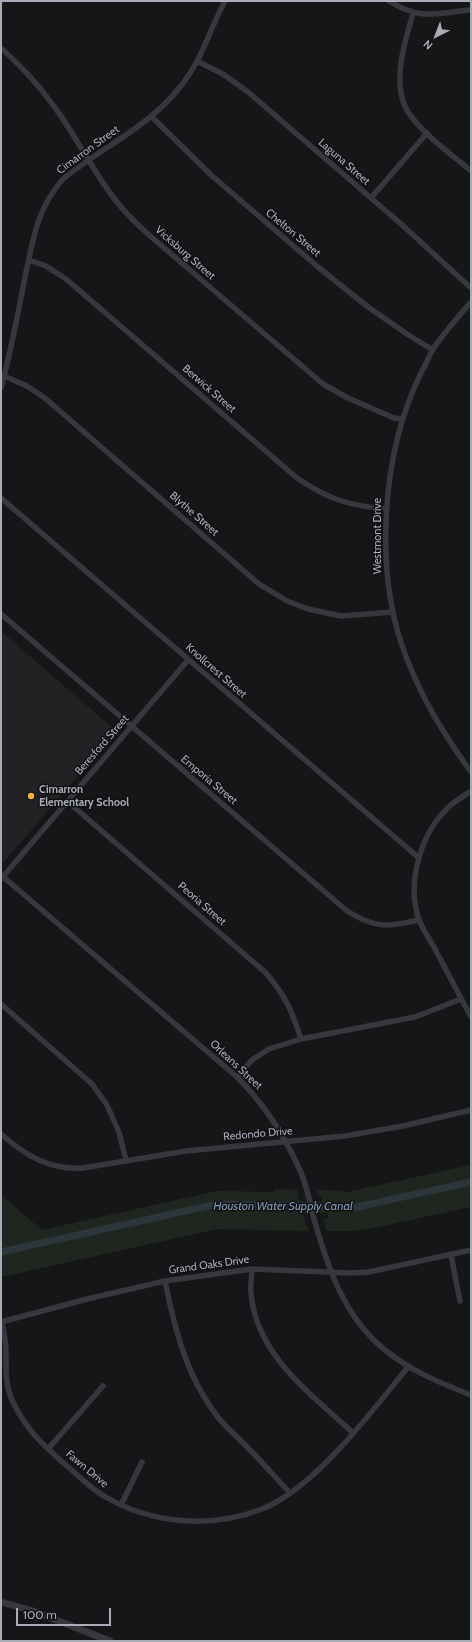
<!DOCTYPE html>
<style>
body{margin:0}
#map{position:relative;width:472px;height:1642px;overflow:hidden;background:#161618;font-family:Cabin,sans-serif}
canvas{display:block}
.frame{position:absolute;inset:0;border:2px solid #a8adb8;pointer-events:none}
.north{position:absolute;left:416px;top:16px;width:40px;height:40px;-webkit-text-stroke:3px #111113;paint-order:stroke;rotate:222deg;font-size:11px;font-weight:700;line-height:16px;text-align:center;color:#a8adb8}
.north::after{content:'';display:block;margin:auto;width:14px;height:18px;background:#a8adb8;clip-path:polygon(50% 0,100% 100%,50% 72%,0 100%)}
.scale{position:absolute;left:16px;top:1608px;width:95px;height:18px;box-sizing:border-box;border:2px solid #a8adb8;border-top:0;padding-left:5px;font-size:12px;line-height:14px;white-space:nowrap;color:#a8adb8;-webkit-text-stroke:3px #111113;paint-order:stroke}
</style>
<div id="map">
<canvas width="472" height="1642"></canvas>
<div class="frame"></div>
<div class="north">N</div>
<div class="scale">100 m</div>
</div>
<script>
const context = document.querySelector('canvas').getContext('2d');
context.lineJoin = 'round';
function fill(path, color) { context.fillStyle = color; context.fill(path, 'evenodd'); }
function strokePath(path, color, width, dash) { context.strokeStyle = color; context.lineWidth = width; context.lineCap = dash ? 'butt' : 'round'; context.setLineDash(dash || []); context.stroke(path); }
function drawText(font, color, halo, rows, align = 'center') {
  context.font = font + ' Cabin,sans-serif'; context.lineWidth = 3; context.setLineDash([]); context.textBaseline = 'middle'; context.strokeStyle = halo; context.fillStyle = color; for (const [text, x, y, turn = 0] of rows) {
    context.save(); context.translate(x, y); context.rotate((+turn || 0) * Math.PI / 180); context.textAlign = isNaN(turn) ? turn : align; if (halo) context.strokeText(text, 0, 0); context.fillText(text, 0, 0); context.restore();
  }
}
fill(new Path2D(`
 M1 631 116 731 3 863 1 861Z`), '#222225');
fill(new Path2D(`
 M471 1165V1207L369 1229 354 1231H327L323 1219 328 1218V1213H318L315 1201H322V1196H318L316 1189 347 1192Z
 M275 1189 298 1190 299 1194 297 1196 298 1200 305 1201 308 1213H302L309 1231 217 1229 1 1277V1195L42 1230 217 1191 275 1192Z`), '#1e261f');
strokePath(new Path2D(`
 M1 1252 217 1204 357 1207 471 1182`), '#2c353c', 7);
strokePath(new Path2D(`
 M389 1C420 21 438 13 471 10
 M413 13C406 40 394 72 403 101 409 124 452 155 471 171
 M1 48C20 65 38 84 53 105 75 134 91 168 113 197 127 216 145 232 163 247L323 384 348 398 394 418 402 419
 M197 61 223 74 248 92 400 223 471 288
 M152 117 211 175 318 267 368 307 410 336 433 350
 M371 198 427 133
 M29 260 46 266 66 279 297 478C328 499 349 506 387 509
 M471 302C458 317 444 333 433 349 429 356 426 364 422 371 381 453 373 574 407 659 423 701 445 736 471 772
 M4 376 27 386 46 399 259 584 287 601 308 609 341 616 393 612
 M1 388C11 351 18 314 25 277 33 240 37 208 63 179 102 147 149 127 180 87 201 62 210 29 225 1
 M1 498 419 858
 M1 614 347 911C376 929 388 927 419 920
 M471 791C465 795 457 800 451 805 421 831 406 882 419 920 423 930 430 940 435 949 447 972 459 994 471 1017
 M67 801 266 973C285 995 292 1011 301 1039
 M1 875 237 1077C263 1103 283 1133 298 1166 306 1183 310 1201 314 1219 328 1268 344 1317 385 1350 411 1371 440 1383 471 1395
 M1 879 188 660
 M1 1004 92 1084 107 1105 119 1132 126 1160
 M237 1077 252 1060 269 1049 301 1039 415 1017 461 999
 M1 1134C26 1156 49 1170 83 1168L186 1151 345 1136 403 1126 471 1110
 M451 1255 460 1301
 M252 1269C252 1277 250 1285 251 1293 256 1355 311 1394 353 1433
 M165 1281C175 1331 188 1382 222 1422 230 1431 240 1439 248 1448 263 1463 276 1478 290 1493
 M1 1322 87 1299 165 1281 252 1269 351 1273 369 1272 471 1250
 M2 1322C4 1332 6 1342 6 1352 6 1369 5 1386 13 1402 27 1431 43 1445 67 1466 79 1476 91 1489 104 1496 151 1524 211 1529 262 1509 315 1488 372 1411 408 1367
 M48 1449 103 1386
 M121 1505 142 1462`), '#37383d', 5.5);
strokePath(new Path2D(`
 M1 1602 33 1611 110 1641`), '#37383d', 7);
for (const [x, y, r, color] of [
 [31,796,4,"#f2b134"]
]) { const dot = new Path2D(); dot.arc(x, y, r, 0, 2 * Math.PI); context.fillStyle = color; context.fill(dot); strokePath(dot, '#111113', 1.5); }
drawText('11px', '#a8adb8', '#111113', [
 ["Cimarron Street",88,150,-36],
 ["Laguna Street",344,162,41],
 ["Chelton Street",293,233,40],
 ["Vicksburg Street",185,253,41],
 ["Berwick Street",209,389,41],
 ["Blythe Street",194,514,41],
 ["Westmont Drive",378,536,-90],
 ["Knollcrest Street",216,671,41],
 ["Beresford Street",102,745,-49],
 ["Emporia Street",209,780,40],
 ["Peoria Street",202,904,41],
 ["Orleans Street",236,1065,43],
 ["Redondo Drive",258,1134,-5],
 ["Grand Oaks Drive",209,1265,-8],
 ["Fawn Drive",87,1469,40]
]);
drawText('bold 11px', '#a8adb8', '#111113', [
 ["Cimarron",39,790],
 ["Elementary School",39,803]
], 'left');
drawText('italic 12px', '#7f9bb3', '#111113', [
 ["Houston Water Supply Canal",283,1206]
]);
</script>
